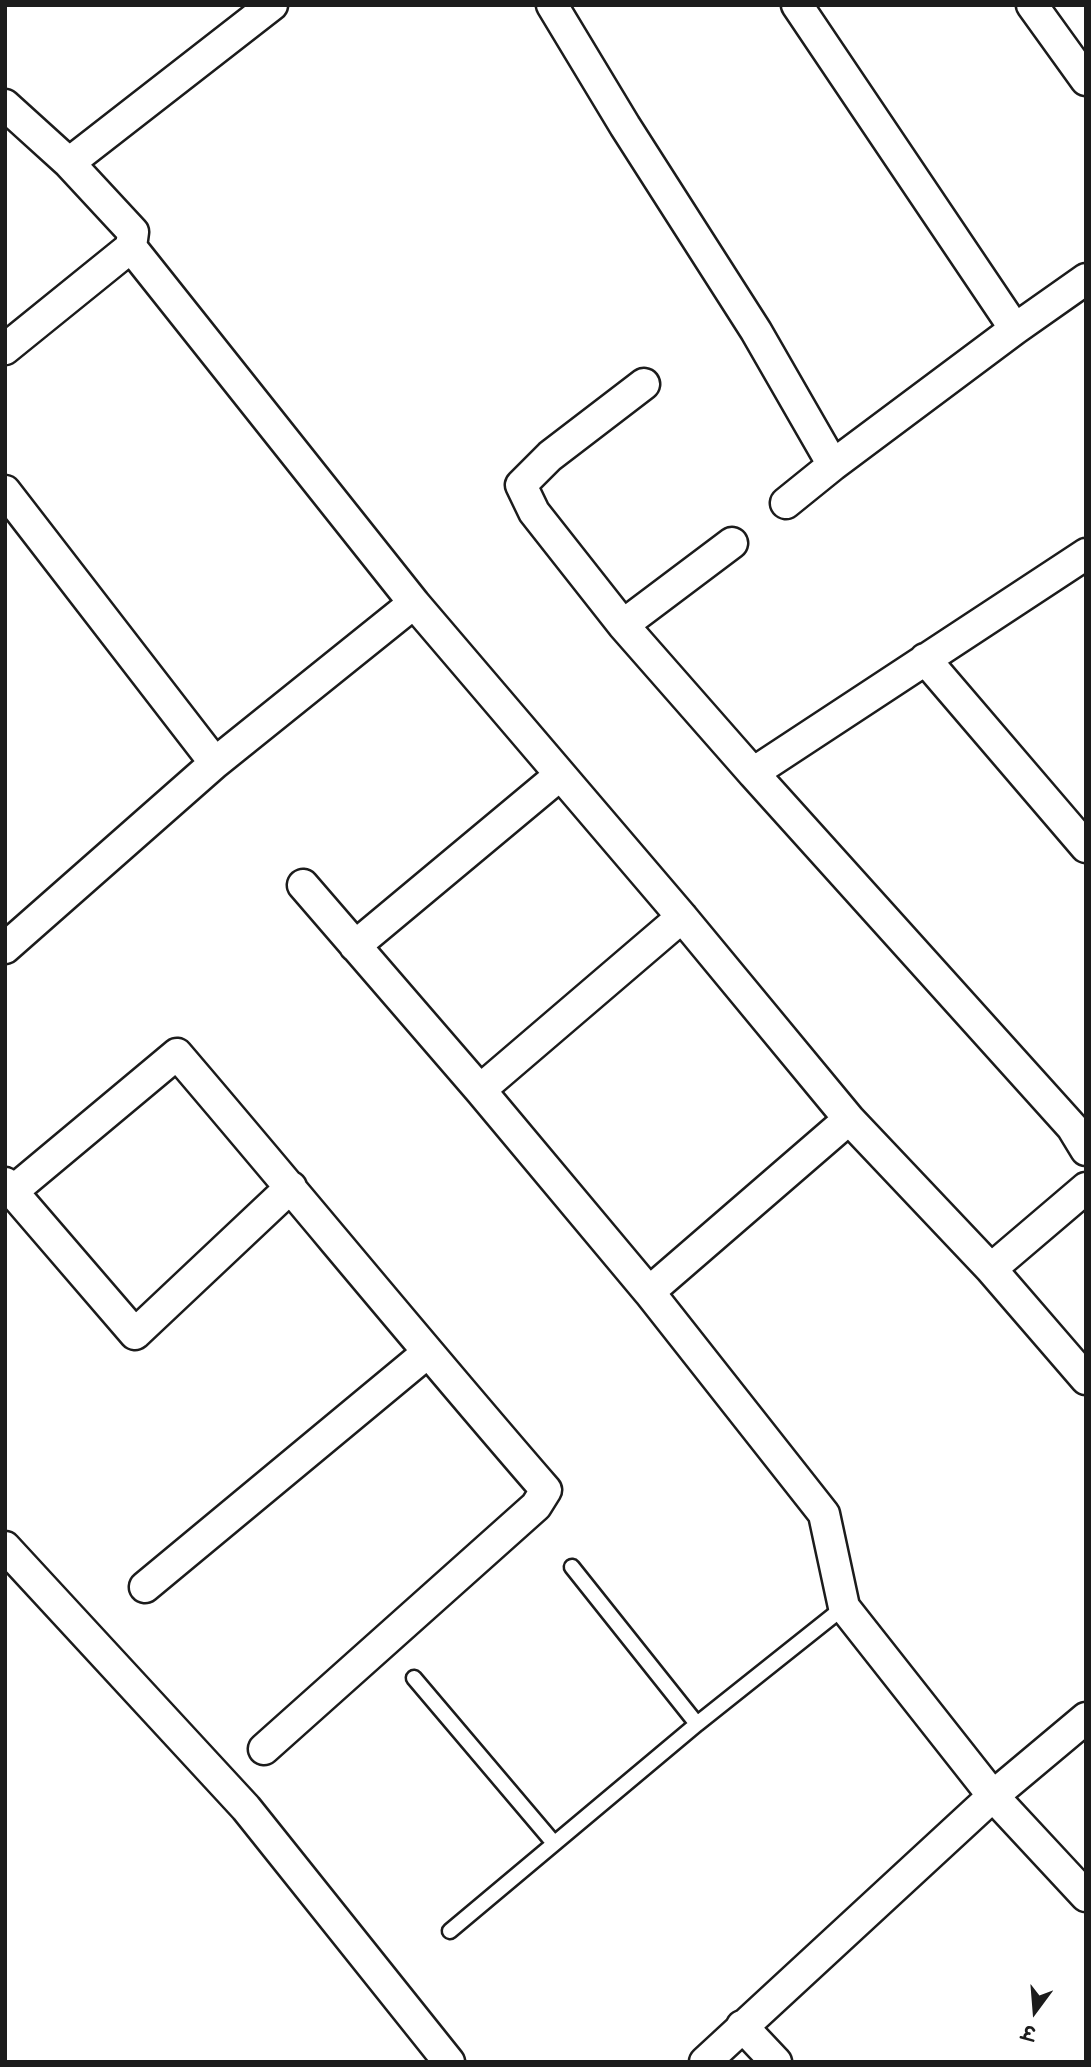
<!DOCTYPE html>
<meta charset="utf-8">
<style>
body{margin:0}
#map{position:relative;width:1091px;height:2067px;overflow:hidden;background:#fff;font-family:"Balsamiq Sans","Playpen Sans Deva",sans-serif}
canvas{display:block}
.frame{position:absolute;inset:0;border:7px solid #1c1c1c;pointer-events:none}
.north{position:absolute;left:1000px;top:1976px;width:70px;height:70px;-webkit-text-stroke:5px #fff;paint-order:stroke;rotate:196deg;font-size:19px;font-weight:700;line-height:28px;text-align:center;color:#1c1c1c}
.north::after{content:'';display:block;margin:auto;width:24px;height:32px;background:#1c1c1c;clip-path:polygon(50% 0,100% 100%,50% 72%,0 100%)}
</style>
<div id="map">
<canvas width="1091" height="2067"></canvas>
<div class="frame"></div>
<div class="north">उ</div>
</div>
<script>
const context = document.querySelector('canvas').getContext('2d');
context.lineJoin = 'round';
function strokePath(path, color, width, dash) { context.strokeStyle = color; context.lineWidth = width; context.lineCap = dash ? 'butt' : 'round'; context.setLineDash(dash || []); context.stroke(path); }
const service = new Path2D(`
 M572 1567 697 1724
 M414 1678 553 1842
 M450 1931 697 1724 844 1607`);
const minor = new Path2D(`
 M552 5 625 126 756 331 833 465 786 503
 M797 5 1015 329
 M1032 5 1086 80
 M5 105 69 163 133 232 131 247 5 349
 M69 163 272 5
 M131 247 414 603
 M833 465 1015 329 1086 279
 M5 491 215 763
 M732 543 623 625 753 773 1086 554
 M623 625 534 512 521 485 550 456 644 384
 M925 659 1086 847
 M753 773 1072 1127 1086 1150
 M303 885 480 1090 649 1292
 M355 946 560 775
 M5 948 215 763 414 603 682 917 849 1119 649 1292 824 1514 844 1607 993 1796 705 2062
 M480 1090 682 917
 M849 1119 991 1269 1086 1379
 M5 1183 135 1334 291 1187
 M13 1191 177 1054C301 1199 421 1346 546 1490L536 1506 264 1749
 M991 1269 1086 1188
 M5 1547 246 1808 449 2062
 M145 1587 427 1353
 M1086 1718 993 1796 1086 1896
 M742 2026 776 2062`);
strokePath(service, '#1c1c1c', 19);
strokePath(minor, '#1c1c1c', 35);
strokePath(service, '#fff', 14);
strokePath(minor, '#fff', 30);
</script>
